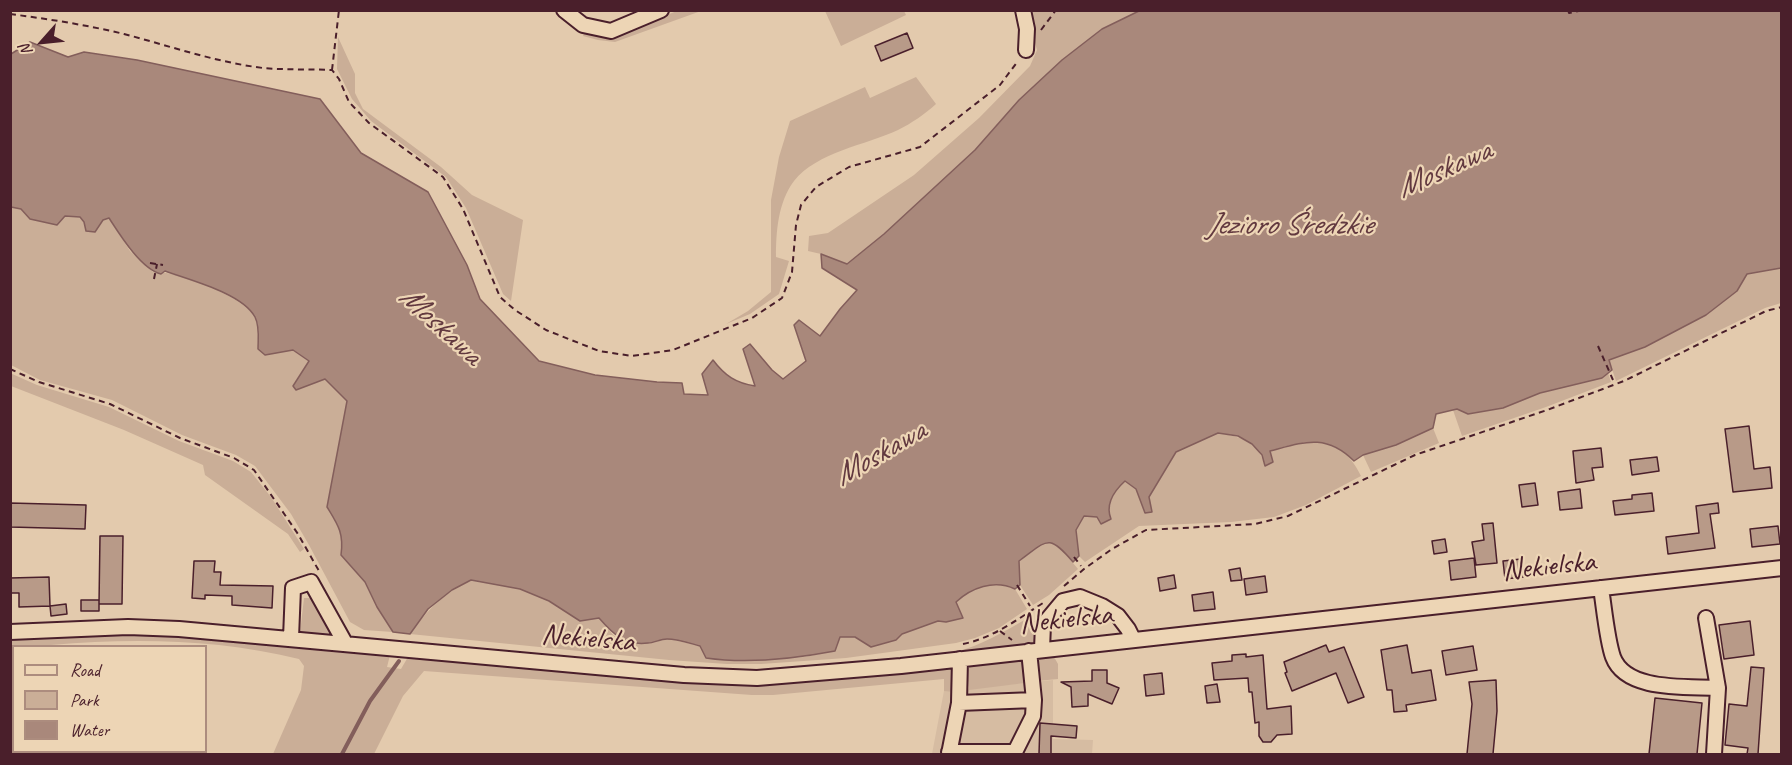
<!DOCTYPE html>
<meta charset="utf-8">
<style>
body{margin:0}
#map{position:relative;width:1792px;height:765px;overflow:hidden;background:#e3caad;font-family:Caveat,sans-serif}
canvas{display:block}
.frame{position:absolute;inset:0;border:12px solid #4a1f2b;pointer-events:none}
.legend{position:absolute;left:12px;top:645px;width:195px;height:108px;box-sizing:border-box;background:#edd5b5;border:2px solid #ac8c7e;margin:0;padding:8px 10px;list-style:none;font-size:18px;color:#4a1f2b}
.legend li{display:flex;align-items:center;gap:12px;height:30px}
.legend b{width:30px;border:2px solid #ac8c7e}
.north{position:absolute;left:12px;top:12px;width:60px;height:60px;-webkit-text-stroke:4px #edd5b5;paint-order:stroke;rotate:243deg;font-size:16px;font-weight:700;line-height:24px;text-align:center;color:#4a1f2b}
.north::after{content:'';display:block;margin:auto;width:21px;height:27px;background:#4a1f2b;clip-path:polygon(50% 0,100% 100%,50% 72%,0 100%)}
</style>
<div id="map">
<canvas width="1792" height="765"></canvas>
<div class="frame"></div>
<ul class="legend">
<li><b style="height:8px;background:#edd5b5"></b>Road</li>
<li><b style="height:16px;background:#caae97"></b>Park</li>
<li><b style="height:16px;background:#a9887b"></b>Water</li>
</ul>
<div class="north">N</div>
</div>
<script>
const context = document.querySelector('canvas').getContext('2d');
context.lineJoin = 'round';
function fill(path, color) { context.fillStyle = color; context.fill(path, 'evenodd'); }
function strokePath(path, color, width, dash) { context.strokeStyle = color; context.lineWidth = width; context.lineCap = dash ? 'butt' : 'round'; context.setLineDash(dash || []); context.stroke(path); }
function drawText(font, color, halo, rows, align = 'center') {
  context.font = font + ' Caveat,sans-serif'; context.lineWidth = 4.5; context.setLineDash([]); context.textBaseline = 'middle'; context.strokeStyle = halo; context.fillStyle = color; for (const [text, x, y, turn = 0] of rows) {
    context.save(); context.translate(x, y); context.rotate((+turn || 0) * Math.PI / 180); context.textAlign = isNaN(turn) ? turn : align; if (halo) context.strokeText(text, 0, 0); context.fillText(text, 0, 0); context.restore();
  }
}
fill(new Path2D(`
 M1053 680V739L1093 740 1092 754H932L944 691Z`), '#d6bca2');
fill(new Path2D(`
 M677 11H701L615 42 598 40 583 36 585 31 600 36H614Z
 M825 11H904L906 15 841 46Z
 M1026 11H1141L1102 29 1062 60 1019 100 975 150 884 234 846 264 821 254 808 251 809 236 828 233 914 175 979 118 1030 66 1037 50Z
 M338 37 355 74V93L363 109 441 167 472 195 523 220 511 301 503 294 466 208 446 177 371 121 352 99 337 69Z
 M916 77 936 104C925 114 912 123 898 130 866 145 817 152 794 181 778 202 776 232 776 257L789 261 779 294 750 314 726 324 748 311 771 292V200L779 157 790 121 865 87 870 98Z
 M10 207 21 209 30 219 57 225 65 216 80 217 84 222 109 218 130 251 153 272C176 270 243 296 255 317 260 326 259 338 258 349L293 350 309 361 293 385 296 389 325 379 347 401 327 507C338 525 344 533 341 555L365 582 377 607 393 632 364 630 350 622 309 545 291 514 255 466 236 455 182 435 112 400 40 380 11 365Z
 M1781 268V303L1765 308 1616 381 1609 360 1645 347 1706 315 1737 291 1747 274Z
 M10 373 37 385 109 407 179 441 233 461 251 472 271 497 304 549 300 552 288 534 205 475 203 465 124 430 11 386Z
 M1608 373 1611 382 1546 407 1462 436 1453 410 1457 409 1468 414 1503 408 1540 393 1602 378Z
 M1433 428 1439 443 1371 472 1363 455 1396 445Z
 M1218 433C1242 437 1258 441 1265 466L1270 451C1310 440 1339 431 1361 476L1306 505 1274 517 1231 522 1139 526 1085 562 1079 556 1076 530 1084 516 1097 517 1108 513C1109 499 1116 490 1125 481L1136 489 1145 513 1149 497 1176 452Z
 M1050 542 1057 544 1078 569 1049 595 1033 605 1020 585 1019 561 1039 547Z
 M471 580 520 589 549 601 580 621 599 618 614 636 650 643 665 638 700 646 704 652 746 660 804 657 835 651 840 637H855L871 647 896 640 901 634 938 621 946 622 962 617 955 602 967 591 982 586 1007 585 1015 589 1027 609 999 628 975 638 956 643 846 658 761 664H727L669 660 410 634C429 608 442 595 471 580Z
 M304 598H314L335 636 300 633Z
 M1028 618 1038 627 1035 644 954 652C981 646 1003 632 1028 618Z
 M165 634 269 641 308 648 390 655 387 667 401 669 408 657 734 684 770 685 946 666 952 668 955 672 954 692 944 691V679L773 695H752L424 671 403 696 374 754H273L301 690 304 666 299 659C217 639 134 638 51 645 39 646 19 644 11 648L10 638Z
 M1037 657H1054L1058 664V679L1037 681Z
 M1019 659 1024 665 1025 683 969 690 967 672 971 664Z`), '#caae97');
const water = new Path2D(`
 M1141 10 1781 11V268L1747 274 1737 291 1706 315 1645 347 1609 360 1612 370 1602 378 1540 393 1503 408 1468 414 1457 409 1436 414 1433 428 1396 445 1363 455 1354 461C1326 433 1304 442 1270 451L1273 462 1265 466 1262 455 1252 444 1238 436 1218 433 1176 452 1149 497 1152 512 1145 513 1136 489 1125 481C1114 491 1105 504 1111 519L1101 524 1097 517 1084 516 1076 530 1079 556 1073 562C1048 533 1048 540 1019 561L1020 585 1015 589C994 579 971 588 956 602L963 618 946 622 938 621 902 634 896 640 871 647 855 637H840L835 651C793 659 748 664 706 658L700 646C689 643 677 639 667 639 660 639 654 643 648 643 625 646 613 634 599 618L580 621 549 601 520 589 471 580 452 590 428 609 410 634 393 632 377 607 365 582 341 555C344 533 338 525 327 507L347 401 325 379 296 390 293 386 309 361 293 350 265 355 258 349C258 339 260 327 255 317 242 293 189 280 165 271L161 274C141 269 120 235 109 218L103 220 95 232 86 231 84 222 80 217 65 216 57 225 30 219 21 209 11 207V54L30 42 68 57 84 52 137 60 320 99 361 153 428 192 467 265 480 299 539 361 595 375 657 382 682 383 684 394 708 395 702 374 713 360C725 376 736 383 755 386L743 349 750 344 772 370 783 379 806 361 794 325 799 320 820 336 840 309 857 290 822 268 821 254 847 264 884 234 975 150 1019 100 1062 60 1102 29Z`);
fill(water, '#a9887b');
strokePath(water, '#835e5b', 1.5);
strokePath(new Path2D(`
 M342 754 370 701 399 661`), '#835e5b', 4);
const building = new Path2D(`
 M907 33 913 48 881 61 875 46Z
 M1749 426 1754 469 1770 467 1772 488 1733 492 1725 429Z
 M1601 448 1603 467 1592 468 1594 480 1576 483 1573 451Z
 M1657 457 1659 471 1632 475 1630 460Z
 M1535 483 1538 505 1522 507 1519 485Z
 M1580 489 1582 508 1560 510 1558 492Z
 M1652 493 1654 511 1615 515 1613 501 1632 499V495Z
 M10 503 86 505 85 529 10 527Z
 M1718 503 1719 513 1710 514 1715 548 1668 554 1666 537 1699 533 1696 506Z
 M1493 523 1497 563 1476 565 1472 542 1484 540 1482 524Z
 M1778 526 1780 544 1752 547 1750 529Z
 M100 536H123L122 604H99Z
 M1445 539 1447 552 1434 554 1432 541Z
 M1474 558 1476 577 1451 580 1449 561Z
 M1521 559 1523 577 1505 579 1503 561Z
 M194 561H215L214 572H221L220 585 273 586 272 608 232 605V596L205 595V599L192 598Z
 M1240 568 1242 580 1231 581 1229 570Z
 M1174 575 1176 588 1160 591 1158 578Z
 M1265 576 1267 592 1246 595 1244 579Z
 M49 577 50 606 19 607V593H10V578Z
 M1213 592 1215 609 1194 611 1192 595Z
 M81 600H99V611H81Z
 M66 604 67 614 51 616 50 606Z
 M1750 621 1754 655 1724 659 1719 625Z
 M1326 645 1329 652 1344 647 1364 697 1348 703 1336 673 1292 691 1285 673 1287 672 1284 662Z
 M1407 645 1412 673 1431 670 1436 700 1406 705 1407 711 1394 712 1392 690H1387L1381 650Z
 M1473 646 1477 670 1446 675 1442 651Z
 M1246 654V657L1263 655 1267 709 1291 706 1292 734 1277 735 1271 742H1263L1259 736V722L1255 723 1252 692H1249L1248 678 1214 680 1212 663 1232 661V655Z
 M1751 667 1764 668 1758 754H1747L1748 748 1725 745 1729 704 1747 706Z
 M1092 670H1107V683L1119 688 1112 704 1088 694V706L1072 707 1071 687 1061 682 1092 681Z
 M1162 673 1164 694 1146 696 1144 675Z
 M1496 680 1497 711 1493 754H1467L1472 704 1469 682Z
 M1217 684 1220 702 1207 703 1205 686Z
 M1655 698 1702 703 1697 754H1649Z
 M1040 723 1077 726 1076 738 1051 736V754H1039Z`);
fill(building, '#b89a88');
strokePath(building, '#4a1f2b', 1.5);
const minor = new Path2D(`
 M564 10 583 25 611 31 661 10
 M1023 10 1027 29 1026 50
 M1601 588C1604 607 1607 640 1613 657 1626 692 1687 686 1718 688L1706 618
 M10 632 128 627 179 629 684 675 757 678 901 666 1782 568
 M291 638 293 588 311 582 345 643
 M1042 649 1043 625 1063 601 1080 597 1102 606 1118 616 1128 629 1133 639
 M959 703 1034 700
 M949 752H1014
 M949 754 959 703 960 659
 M1014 754 1033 716 1034 700 1029 651
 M1714 754 1718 688`);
strokePath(minor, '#4a1f2b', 18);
strokePath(new Path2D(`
 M1568 10 1569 13 1583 10
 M10 14C48 19 87 25 124 34 170 46 215 62 263 68 285 70 309 69 332 70L339 79 349 102 369 123 443 177 463 209 500 297 515 310 546 330 599 351 632 356 673 350 752 318 782 298 792 272 796 225 801 205 816 187 849 167 920 147 1000 85 1018 61
 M1041 30 1056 10
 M332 70 339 10
 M150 263 163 265
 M154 279 157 264
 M1598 346 1613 380
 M10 369 39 382 110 404 180 438 234 458 254 470 298 534 319 571
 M1074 557 1081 566
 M1017 585 1030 606
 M1064 586 1084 569 1112 549 1146 530 1255 524 1288 516 1415 455 1547 410 1624 381 1766 311 1782 307
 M1000 631 1012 640
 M963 644C993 638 1018 619 1043 603`), '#4a1f2b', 2, [6, 4.5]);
strokePath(minor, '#edd5b5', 14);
drawText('30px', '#4a1f2b', '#edd5b5', [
 ["Nekielska",1549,567,-6],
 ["Nekielska",1066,620,-6],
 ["Nekielska",588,639,5]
]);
drawText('italic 32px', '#62393f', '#edd5b5', [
 ["Moskawa",1444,170,-24],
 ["Jezioro Średzkie",1289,226],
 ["Moskawa",440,326,43],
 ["Moskawa",880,454,-30]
]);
</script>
